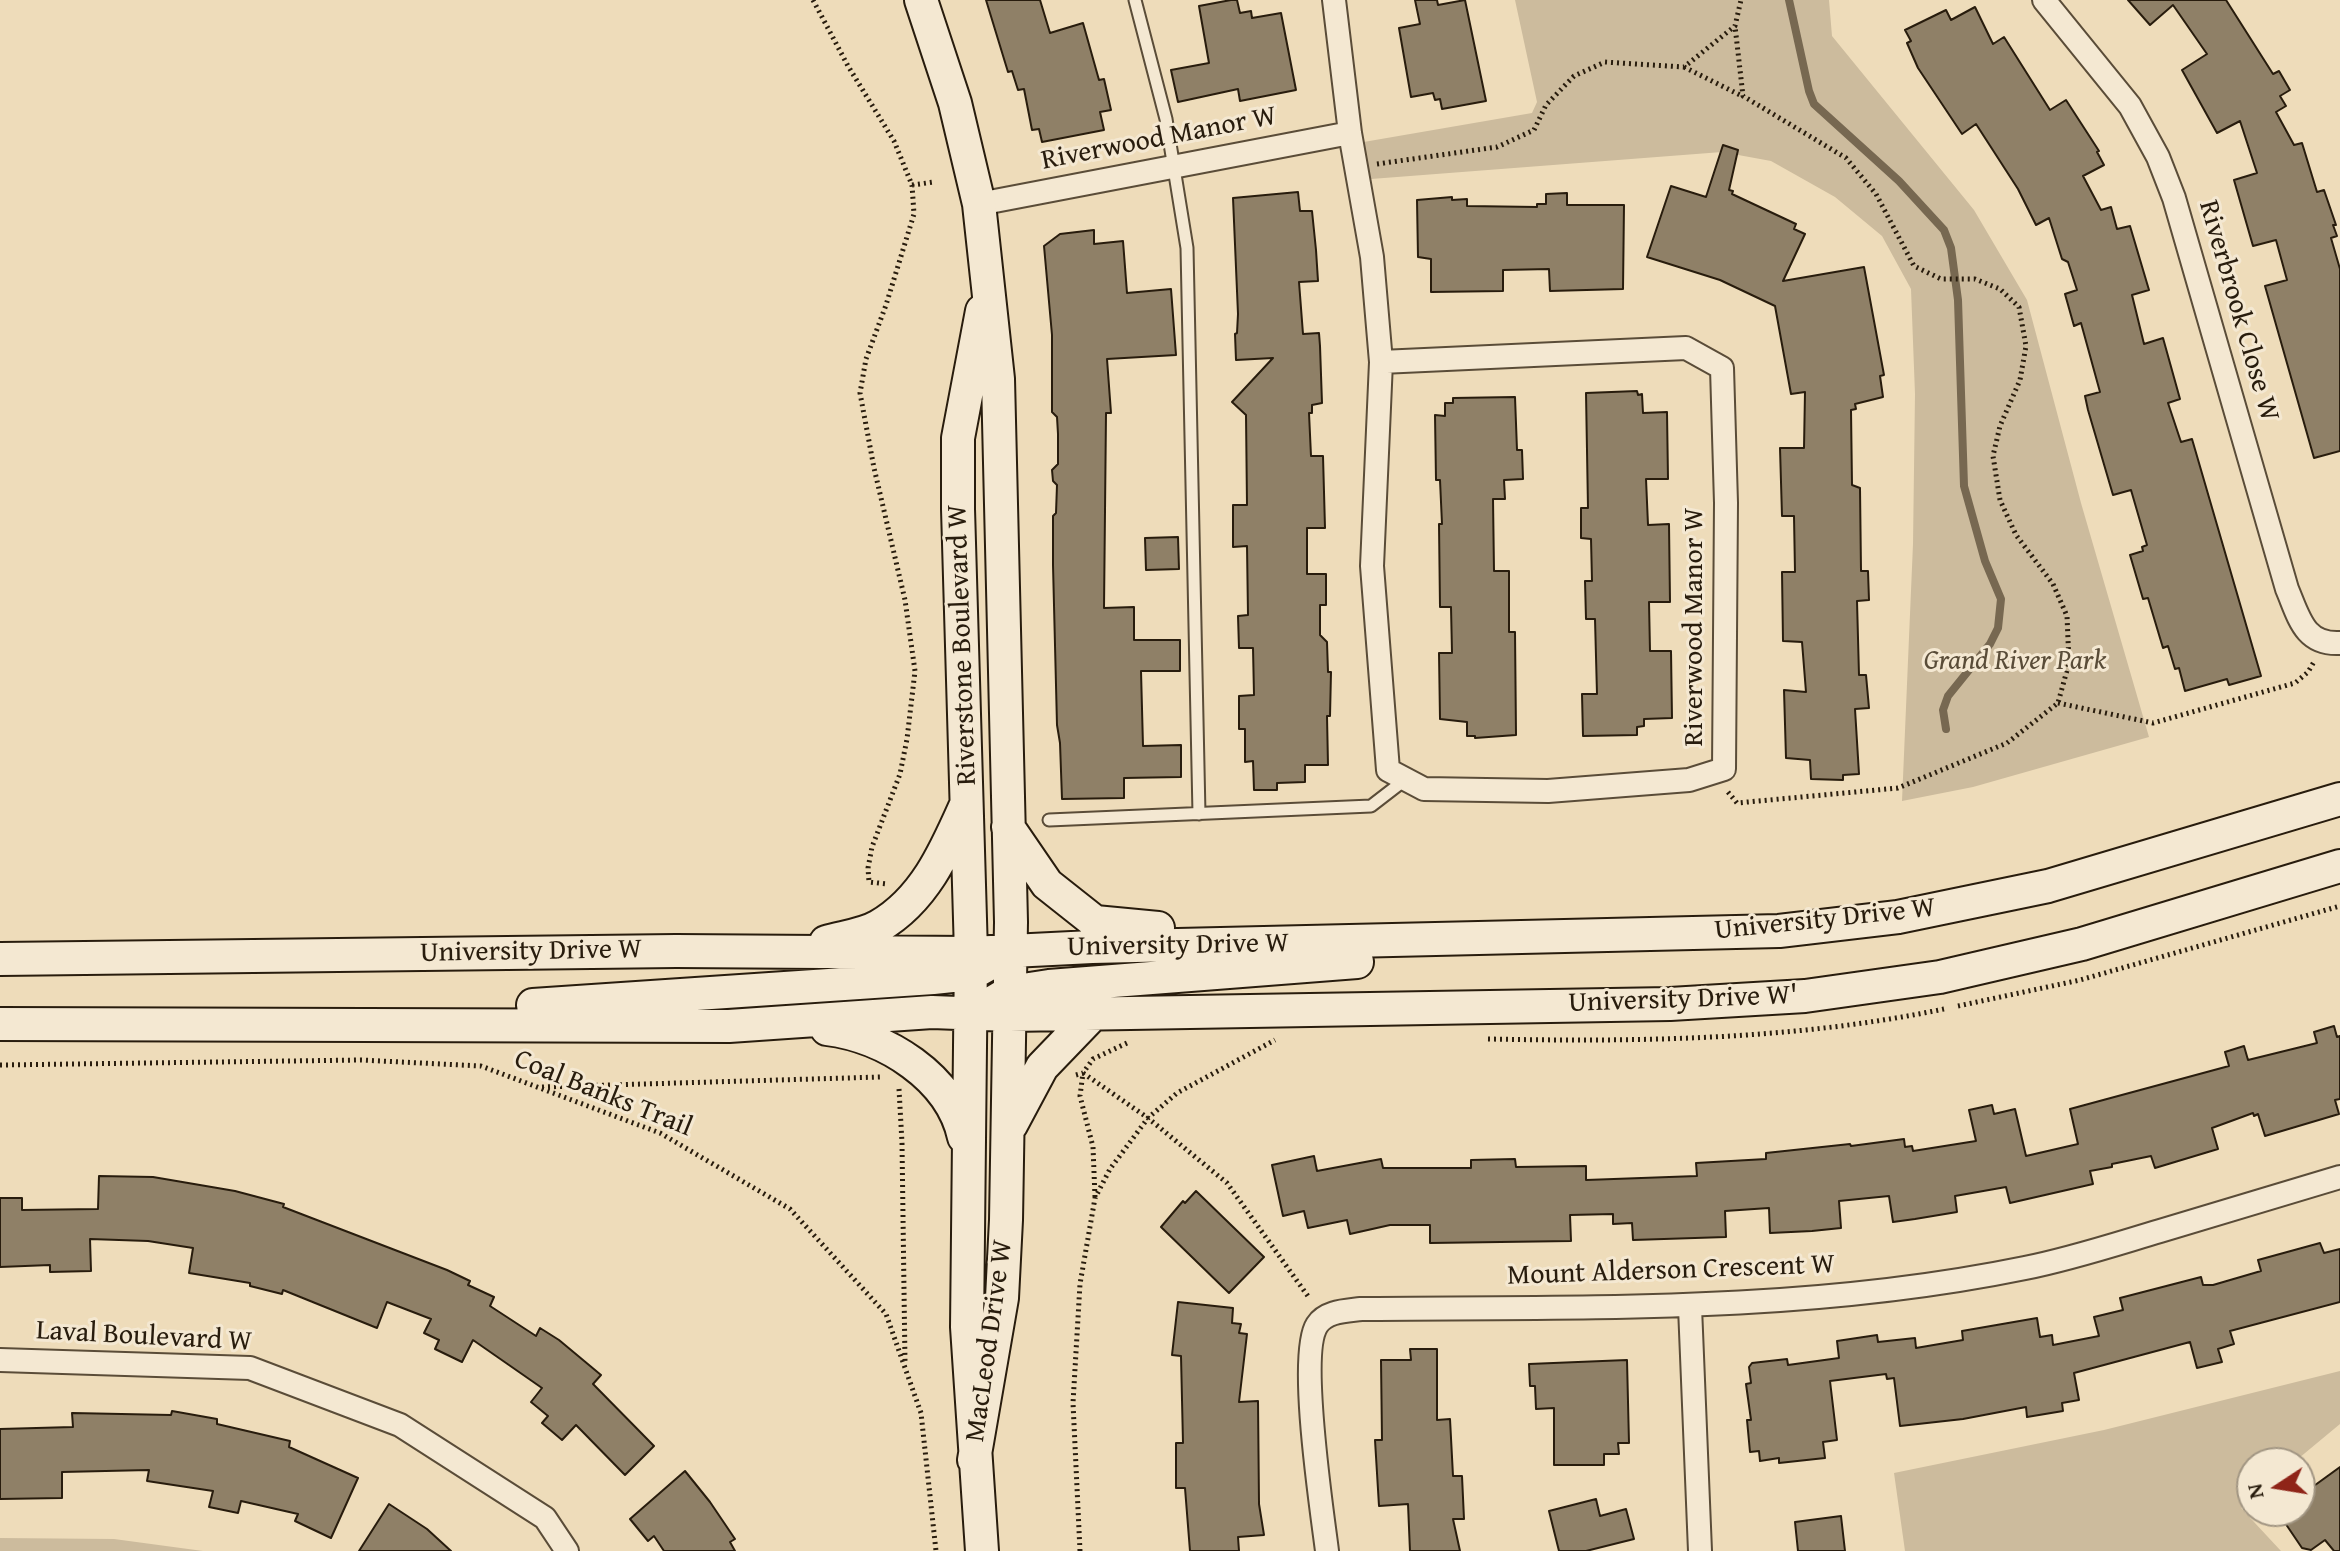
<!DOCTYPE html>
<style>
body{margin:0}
#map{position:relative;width:2340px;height:1551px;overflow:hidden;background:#eedcba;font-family:"Gentium Book Plus",serif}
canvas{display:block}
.north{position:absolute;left:2236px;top:1447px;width:80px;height:80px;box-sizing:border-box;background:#f4e8d2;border:2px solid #a29683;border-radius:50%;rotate:258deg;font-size:22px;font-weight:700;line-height:32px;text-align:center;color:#281c0d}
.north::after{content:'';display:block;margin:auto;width:28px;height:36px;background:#8f2418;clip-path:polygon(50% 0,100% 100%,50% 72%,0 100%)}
</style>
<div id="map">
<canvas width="2340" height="1551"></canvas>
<div class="north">N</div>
</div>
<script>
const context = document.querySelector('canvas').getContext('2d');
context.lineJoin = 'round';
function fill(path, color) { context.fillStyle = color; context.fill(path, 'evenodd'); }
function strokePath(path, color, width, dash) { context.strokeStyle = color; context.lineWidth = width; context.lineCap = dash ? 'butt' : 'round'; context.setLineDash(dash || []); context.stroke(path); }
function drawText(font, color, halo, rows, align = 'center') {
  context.font = font + ' "Gentium Book Plus",serif'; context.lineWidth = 6; context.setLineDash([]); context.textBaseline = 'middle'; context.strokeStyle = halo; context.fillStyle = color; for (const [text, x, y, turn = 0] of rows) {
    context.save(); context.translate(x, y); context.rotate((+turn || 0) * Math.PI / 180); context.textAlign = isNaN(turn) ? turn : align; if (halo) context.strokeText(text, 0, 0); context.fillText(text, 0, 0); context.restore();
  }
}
fill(new Path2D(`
 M1515 0H1829L1832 36 1974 210 2027 300 2081 503 2149 737 1973 787 1902 801 1913 544 1915 394 1911 289 1882 236 1835 197 1771 161 1722 152 1358 180 1352 144 1532 113 1537 102Z
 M2340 1371V1424L2293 1463H2252V1498L2241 1508 2281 1551H1905L1894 1473 2104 1430Z
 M0 1538 114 1539 203 1551H0Z`), '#ccbb9d');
strokePath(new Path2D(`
 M1789 0 1809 91 1814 104 1899 181 1944 230 1951 248 1958 300 1964 486 1985 561 2001 599 1998 628 1990 644 1948 696 1943 710 1946 729`), '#776851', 8);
const building = new Path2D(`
 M986 0H1040L1050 33 1083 23 1099 80 1104 79 1111 110 1100 112 1104 130 1042 142 1039 129 1032 130 1024 89 1018 90 1012 71 1008 72Z
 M1231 0H1237L1240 13 1251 11 1252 18 1281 13 1296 90 1240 101 1238 89 1178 102 1171 70 1209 63 1199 6Z
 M1415 0H1437L1438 5 1465 0 1486 101 1442 109 1440 99 1435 100 1433 93 1411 97 1399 28 1420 24Z
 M2128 0H2226L2273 74 2279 71 2290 90 2280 96 2286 106 2276 112 2294 145 2302 143 2317 192 2324 190 2336 225H2333L2337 236 2331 238 2340 269V451L2314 458 2265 286 2287 280 2276 240 2253 246 2234 180 2257 173 2240 121 2217 133 2182 70 2207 54 2173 5 2150 25Z
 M1975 7 1993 44 2004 37 2050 110 2066 100 2099 151 2097 152 2104 165 2083 176 2101 210 2111 207 2117 229 2130 226 2149 290 2132 295 2144 344 2163 338 2180 399 2168 403 2181 442 2192 439 2261 676 2229 685 2227 679 2185 691 2179 668 2175 669 2168 646 2163 648 2148 598 2143 599 2130 555 2143 551 2142 547 2147 545 2131 490 2113 495 2088 410 2085 396 2100 392 2081 323 2074 326 2065 294 2077 290 2068 262 2062 259 2049 218 2036 225 2018 189 1976 124 1962 134 1918 68 1907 43 1911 41 1905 30 1946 10 1951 20Z
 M1723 145 1738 150 1729 190 1733 191 1732 194 1796 224 1794 229 1805 234 1783 281 1864 267 1884 375 1880 376 1883 397 1855 404 1856 409 1851 410 1852 485 1860 488 1861 571H1868L1869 600 1857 601 1859 675H1866L1869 708 1855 709 1859 774 1843 775V780L1811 779 1810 760 1786 758 1784 690 1806 692 1802 642 1783 641 1782 572H1795L1794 516H1782L1780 448H1804L1805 392 1791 394 1775 306 1720 280 1647 257 1671 186 1706 197Z
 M1298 192 1300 211H1312L1316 250 1318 281 1299 282 1303 334 1319 333 1320 346 1322 403 1312 405V413H1309L1311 456H1323L1325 528H1307V574H1326V605H1320V635L1327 642 1328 672H1331L1330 716H1327L1328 765H1305V782L1277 783V790H1254L1253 761 1245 762V729H1239V696L1254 695 1253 648H1239L1238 616 1248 615 1247 546 1233 547V505H1247L1246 415 1232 402 1273 358 1236 360 1235 334 1237 333 1238 314 1233 198Z
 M1567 193V205H1624L1623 289 1550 291 1549 269 1503 270V291L1431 292V259L1418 257 1417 200 1452 197V200L1467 199V206L1537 207V204H1546V194Z
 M1094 230V244L1123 241 1127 293 1171 289 1176 355 1107 359 1111 413H1106L1104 608 1134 607V640H1180V671H1141L1143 746 1181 745V777L1124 778V798L1062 799 1060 743 1057 725 1053 565V516L1056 513 1057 485 1053 481 1052 470 1058 464V434L1057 417 1052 412V335L1044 246 1060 234Z
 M1637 391 1638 395 1642 394 1643 413 1667 412 1668 479H1646L1648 525 1669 524 1670 602H1649L1650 651H1671L1672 718 1644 719V726L1637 727V735L1583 736 1582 694H1597L1595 619H1586L1585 581H1592L1591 539 1581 538V508H1588L1586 393Z
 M1515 397 1517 450H1522L1523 479 1504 480 1505 499H1493L1494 571H1509V632H1515L1516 735 1475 738V736H1467V722L1440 719 1439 653H1452L1451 607H1440L1439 524H1442L1440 480H1436L1435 415 1445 416V403H1453V398Z
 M1178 537 1179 569 1146 570 1145 538Z
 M2334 1026 2337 1037 2340 1036V1099L2335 1100 2339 1114 2265 1136 2258 1114 2254 1116 2253 1113 2212 1128 2218 1149 2155 1168 2151 1156 2112 1164V1167L2090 1171 2093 1184 2010 1203 2006 1187 1955 1196 1957 1212 1915 1219 1893 1222 1889 1196 1839 1201 1841 1228 1812 1231 1770 1233 1769 1208 1725 1211 1726 1237 1633 1240 1632 1223 1613 1224V1214L1570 1215 1571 1241 1430 1243V1225H1390L1350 1234 1347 1220 1308 1228 1304 1211 1283 1216 1272 1165 1314 1156 1317 1171 1381 1159 1383 1168H1471V1160L1515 1159 1516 1167 1586 1166V1180L1697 1176 1696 1163 1766 1159V1153L1850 1144 1851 1146 1904 1139 1905 1147 1912 1146 1913 1151 1976 1141 1969 1110 1992 1105 1994 1114 2015 1109 2026 1156 2078 1144 2070 1109 2229 1066 2225 1052 2244 1046 2248 1060 2317 1043 2314 1032Z
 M99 1176 153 1177 235 1191 284 1204 283 1207 447 1270 470 1281 468 1285 494 1297 490 1306 536 1336 540 1328 559 1340 601 1375 593 1384 654 1446 625 1475 576 1425 562 1440 542 1423 548 1416 531 1402 542 1388 473 1340 462 1362 435 1349 439 1340 424 1333 431 1319 387 1302 377 1328 283 1290 282 1294 250 1286V1283L189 1273 193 1248 148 1241 90 1239 91 1271 50 1272V1265L0 1267V1198H22V1210L98 1209Z
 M1196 1191 1264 1257 1229 1293 1161 1227 1183 1201 1185 1203Z
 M2320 1243 2324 1253 2340 1249V1302L2230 1331 2234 1344 2218 1349 2222 1362 2197 1368 2190 1342 2074 1373 2079 1400 2062 1403 2063 1411 2027 1417 2026 1407 1963 1419 1900 1426 1894 1378 1887 1379 1886 1374 1830 1381 1837 1440 1823 1442 1825 1458 1779 1463V1458L1760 1461 1759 1451 1750 1452 1747 1420H1751L1746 1384 1751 1383 1749 1367 1752 1363 1787 1359 1788 1365 1839 1358 1837 1341 1877 1335 1878 1342 1915 1338 1916 1348 1963 1340 1962 1331 2037 1318 2040 1337 2052 1335 2053 1345 2099 1336 2094 1317 2123 1310 2120 1298 2201 1277 2203 1285H2213L2261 1271 2258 1260Z
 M1178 1302 1233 1308 1232 1323 1241 1324 1239 1333 1247 1334 1239 1402 1258 1401 1259 1504 1264 1535 1238 1537 1239 1551H1190L1185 1488H1176V1443H1183L1181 1356 1172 1355Z
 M1410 1349H1437V1420L1450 1419 1453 1476H1462L1464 1519H1453L1460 1551H1410L1408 1504 1379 1506 1375 1440H1382L1381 1360H1411Z
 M1627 1360 1629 1443H1618L1619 1454H1604V1465H1554V1408L1536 1409 1535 1386H1530L1529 1364Z
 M172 1411 217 1419V1424L290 1441 289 1447 358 1478 331 1538 295 1521 298 1514 241 1501 238 1513 209 1507 213 1491 147 1481 149 1470 62 1472V1498L0 1499V1429L73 1427 72 1413 171 1415Z
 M2340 1467V1551H2334L2325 1540 2311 1550 2302 1548 2277 1511H2300V1496Z
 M685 1471 710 1502 735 1539 730 1542 735 1551H664L654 1536 648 1541 630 1519Z
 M1596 1499 1600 1516 1626 1509 1634 1539 1586 1551H1559L1549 1511Z
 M389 1504 427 1529 451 1551H359Z
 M1841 1516 1845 1551H1798L1795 1522Z`);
fill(building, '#8f8067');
strokePath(building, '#281c0d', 2);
const lane = new Path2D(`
 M1135 0 1166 119 1187 248 1199 814
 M1049 820 1371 806 1406 779`);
const street = new Path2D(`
 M1334 0 1350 133 1372 257 1381 362 1372 566 1388 770 1424 789 1548 791 1689 780 1724 769 1726 503 1722 368 1686 348 1381 362
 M2044 0 2130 106 2158 157 2174 198 2287 589C2299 617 2304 645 2340 643
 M979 204 1350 133
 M1690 1307 1700 1551
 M0 1360 250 1368 400 1425 545 1518 567 1551
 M1327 1551C1322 1511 1298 1354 1317 1325 1326 1311 1346 1311 1361 1309 1584 1307 1806 1313 2025 1268 2071 1259 2116 1244 2160 1231 2220 1213 2280 1195 2340 1177`);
const secondary = new Path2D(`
 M921 0 955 103 979 204 998 379 1011 922 1006 1220 1002 1298 974 1460
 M1008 827 1047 884 1095 922 1158 928
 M826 942C843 937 864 935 879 926 924 900 945 852 965 807
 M0 959 676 951 971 953 1092 947 1779 931 1898 917 2048 886 2340 799
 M992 1003 1010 992 1049 986 1357 962
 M533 1005 933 978 971 974 987 965
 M0 1024 729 1026 932 1012 1010 1015 1670 1004 1805 996 1940 977 2082 944 2340 866
 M827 1029C885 1036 951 1077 964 1137
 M1011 1125 1042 1067 1093 1014
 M982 1551 967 1327 971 953 958 509V438L982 311`);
strokePath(lane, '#5a4c38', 15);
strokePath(street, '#5a4c38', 26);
strokePath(secondary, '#281c0d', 36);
strokePath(new Path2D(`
 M813 0 848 66 894 141 912 185 914 214 886 305 866 359 860 393 874 468 905 600 915 671 907 739 900 774 872 847 868 868 869 882 887 884
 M1684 67 1742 96
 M1377 164 1497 147 1534 130 1546 105 1574 76 1605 62 1684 67 1735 26 1741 0
 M912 185 934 182
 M2058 703 2153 723 2295 683 2308 672 2315 660
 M1728 792 1737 803 1898 788 2007 743 2058 703 2069 663 2067 616 2053 584 2016 535 2000 500 1993 456 2000 426 2020 380 2026 346 2019 307 2000 289 1975 279H1941L1914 266 1876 194 1846 158 1743 96 1735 26
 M1958 1006 2080 980 2340 906
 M1488 1039C1641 1042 1794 1040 1944 1009
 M0 1065 361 1060 481 1066 660 1133 790 1209 886 1314 921 1413 936 1551
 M1076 1075 1083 1073 1093 1059 1127 1043
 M542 1087 880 1077
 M899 1089 902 1143 905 1362
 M1095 1197 1093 1147 1080 1096 1083 1073 1148 1118 1227 1183 1310 1299
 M1080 1551 1073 1403 1080 1284 1095 1198 1110 1169 1148 1118 1177 1093 1275 1040`), '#281c0d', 5, [2, 4]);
strokePath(lane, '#f4e8d2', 11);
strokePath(street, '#f4e8d2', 22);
strokePath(secondary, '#f4e8d2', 32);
drawText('28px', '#281c0d', '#f4e8d2', [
 ["Riverwood Manor W",1159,139,-11],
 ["Riverbrook Close W",2238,311,74],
 ["Riverwood Manor W",1695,627,-90],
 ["Riverstone Boulevard W",963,645,-92],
 ["University Drive W",1825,920,-6],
 ["University Drive W",1178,946,-1],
 ["University Drive W",531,952,-1],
 ["University Drive W'",1683,1000,-2],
 ["Coal Banks Trail",603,1094,22],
 ["Mount Alderson Crescent W",1671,1271,-2],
 ["Laval Boulevard W",144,1337,3],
 ["MacLeod Drive W",990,1341,-82]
]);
drawText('italic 28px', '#594c38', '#f4e8d2', [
 ["Grand River Park",2015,662]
]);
</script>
